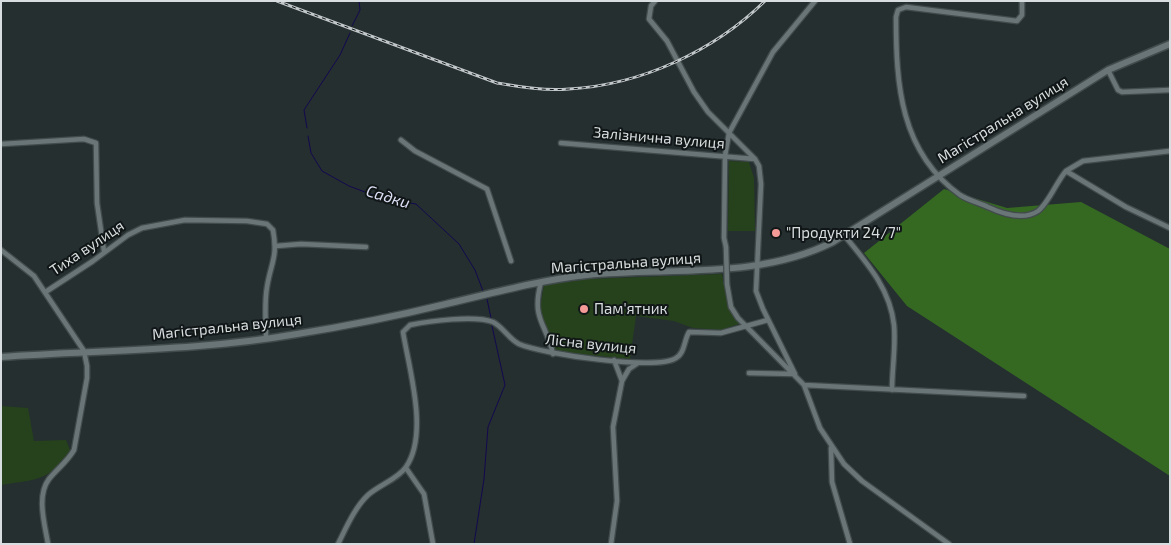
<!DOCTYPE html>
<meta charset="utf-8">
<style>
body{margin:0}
#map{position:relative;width:1171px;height:545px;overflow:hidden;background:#252f30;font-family:"Exo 2",sans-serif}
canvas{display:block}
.frame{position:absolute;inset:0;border:2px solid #d8dedf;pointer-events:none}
</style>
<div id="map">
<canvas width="1171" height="545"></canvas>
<div class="frame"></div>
</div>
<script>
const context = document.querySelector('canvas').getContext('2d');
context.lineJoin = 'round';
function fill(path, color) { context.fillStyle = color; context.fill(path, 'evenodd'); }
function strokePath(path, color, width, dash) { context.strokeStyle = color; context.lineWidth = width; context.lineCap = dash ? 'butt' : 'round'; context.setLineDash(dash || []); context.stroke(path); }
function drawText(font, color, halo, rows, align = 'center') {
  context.font = font + ' "Exo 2",sans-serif'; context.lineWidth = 4; context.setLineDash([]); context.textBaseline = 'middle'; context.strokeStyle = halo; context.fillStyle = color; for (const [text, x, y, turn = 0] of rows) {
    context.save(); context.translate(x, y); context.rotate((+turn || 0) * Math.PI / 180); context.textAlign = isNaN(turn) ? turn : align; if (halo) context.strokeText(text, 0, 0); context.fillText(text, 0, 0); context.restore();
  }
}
fill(new Path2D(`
 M729 161 749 162 754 178 755 231H728Z
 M722 274 728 307 739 324 721 330 693 328 674 321 636 316 630 359 558 352 554 351 552 338 539 313 544 285 588 279Z
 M1 406 28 408 34 441 66 440 70 450C49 482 37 479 1 485Z`), '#26421c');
fill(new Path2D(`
 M944 189 1007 208 1081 202 1170 249V476L907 306 864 253Z`), '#356922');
strokePath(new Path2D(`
 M352 26 360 10 359 1
 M307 128 304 110 340 55 350 33
 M308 136 311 153 322 171 349 186 381 198 416 204 459 244 475 270 483 291
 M487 299 491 318
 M474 544 484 479 488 427 505 385 492 326`), '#14084f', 1);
const street = new Path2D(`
 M655 1 651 6 649 19 667 41 694 92 708 112 755 159 759 166 761 184 756 291 763 309 795 374
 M1022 1V15L1017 21 906 7 898 10 896 17C896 84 900 152 960 195 968 200 979 203 988 207 1003 214 1023 221 1038 211 1048 204 1057 181 1066 171L1126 207 1170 228
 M1108 70 1118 90 1122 92 1170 90
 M401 140 415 151 487 189 511 261
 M561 143 755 159
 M1 144 84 139 96 143 97 203 104 251
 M1066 171 1083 161 1170 151
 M844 235C866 262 890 288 894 325 896 346 892 369 892 390
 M276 246 301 244 366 247
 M726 247 724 238 725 156 729 133 773 52 815 1
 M1 250 34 276 84 351 87 366V378L74 450C67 462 57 469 49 479 36 496 45 525 48 544
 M541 282C531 320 546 322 553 354
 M727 284 731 307 738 318 804 385 1024 396
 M47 291 93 261 128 235 142 228 185 220 247 221 267 224 273 230C278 258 271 262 267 287 264 304 266 322 266 339
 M614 360 622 381 629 369 638 363
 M749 373 795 374
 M804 385 820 428 844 464 862 481 949 544
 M831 448 832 482 850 544
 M406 468 424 494 433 544
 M338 544C346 528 355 507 368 495 379 485 398 479 406 467 429 434 409 369 403 332L410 325C429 321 475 315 493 322 503 327 509 339 519 344 542 354 657 371 676 358 685 353 684 340 689 332L721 333 768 320
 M611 544 617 501 613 427 622 381`);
const secondary = new Path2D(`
 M1 357C99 350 200 351 297 334 347 326 397 316 446 304 493 293 540 280 587 275 669 267 757 280 833 242L1108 70 1170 44`);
strokePath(street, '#424b4c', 7);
strokePath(secondary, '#424b4c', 9);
strokePath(street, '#6a7577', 4.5);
strokePath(secondary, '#6a7577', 6);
const rail = new Path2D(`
 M277 1 497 83C521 87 544 91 569 89 641 85 714 51 765 1`);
strokePath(rail, '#c1c7c8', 3);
strokePath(rail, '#111617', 1, [4]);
const streetBridge = new Path2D(`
 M726 247 727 284`);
strokePath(streetBridge, '#424b4c', 7, []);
strokePath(streetBridge, '#6a7577', 4.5);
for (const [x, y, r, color] of [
 [776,233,5,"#f59b97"],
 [584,309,5,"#f59b97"]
]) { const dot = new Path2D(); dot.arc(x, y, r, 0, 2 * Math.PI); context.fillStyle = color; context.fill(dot); strokePath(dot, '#111617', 2); }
drawText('15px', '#d8dedf', '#111617', [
 ["Магістральна вулиця",1003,120,-32],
 ["Залізнична вулиця",659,138,5],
 ["Тиха вулиця",87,248,-34],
 ["Магістральна вулиця",626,263,-4],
 ["Магістральна вулиця",227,327,-6],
 ["Лісна вулиця",591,344,6]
]);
drawText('15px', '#d8dedf', '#111617', [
 ["\"Продукти 24/7\"",786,233],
 ["Пам'ятник",594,309]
], 'left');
drawText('italic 16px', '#dbdff4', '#111617', [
 ["Садки",388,197,17]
]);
</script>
